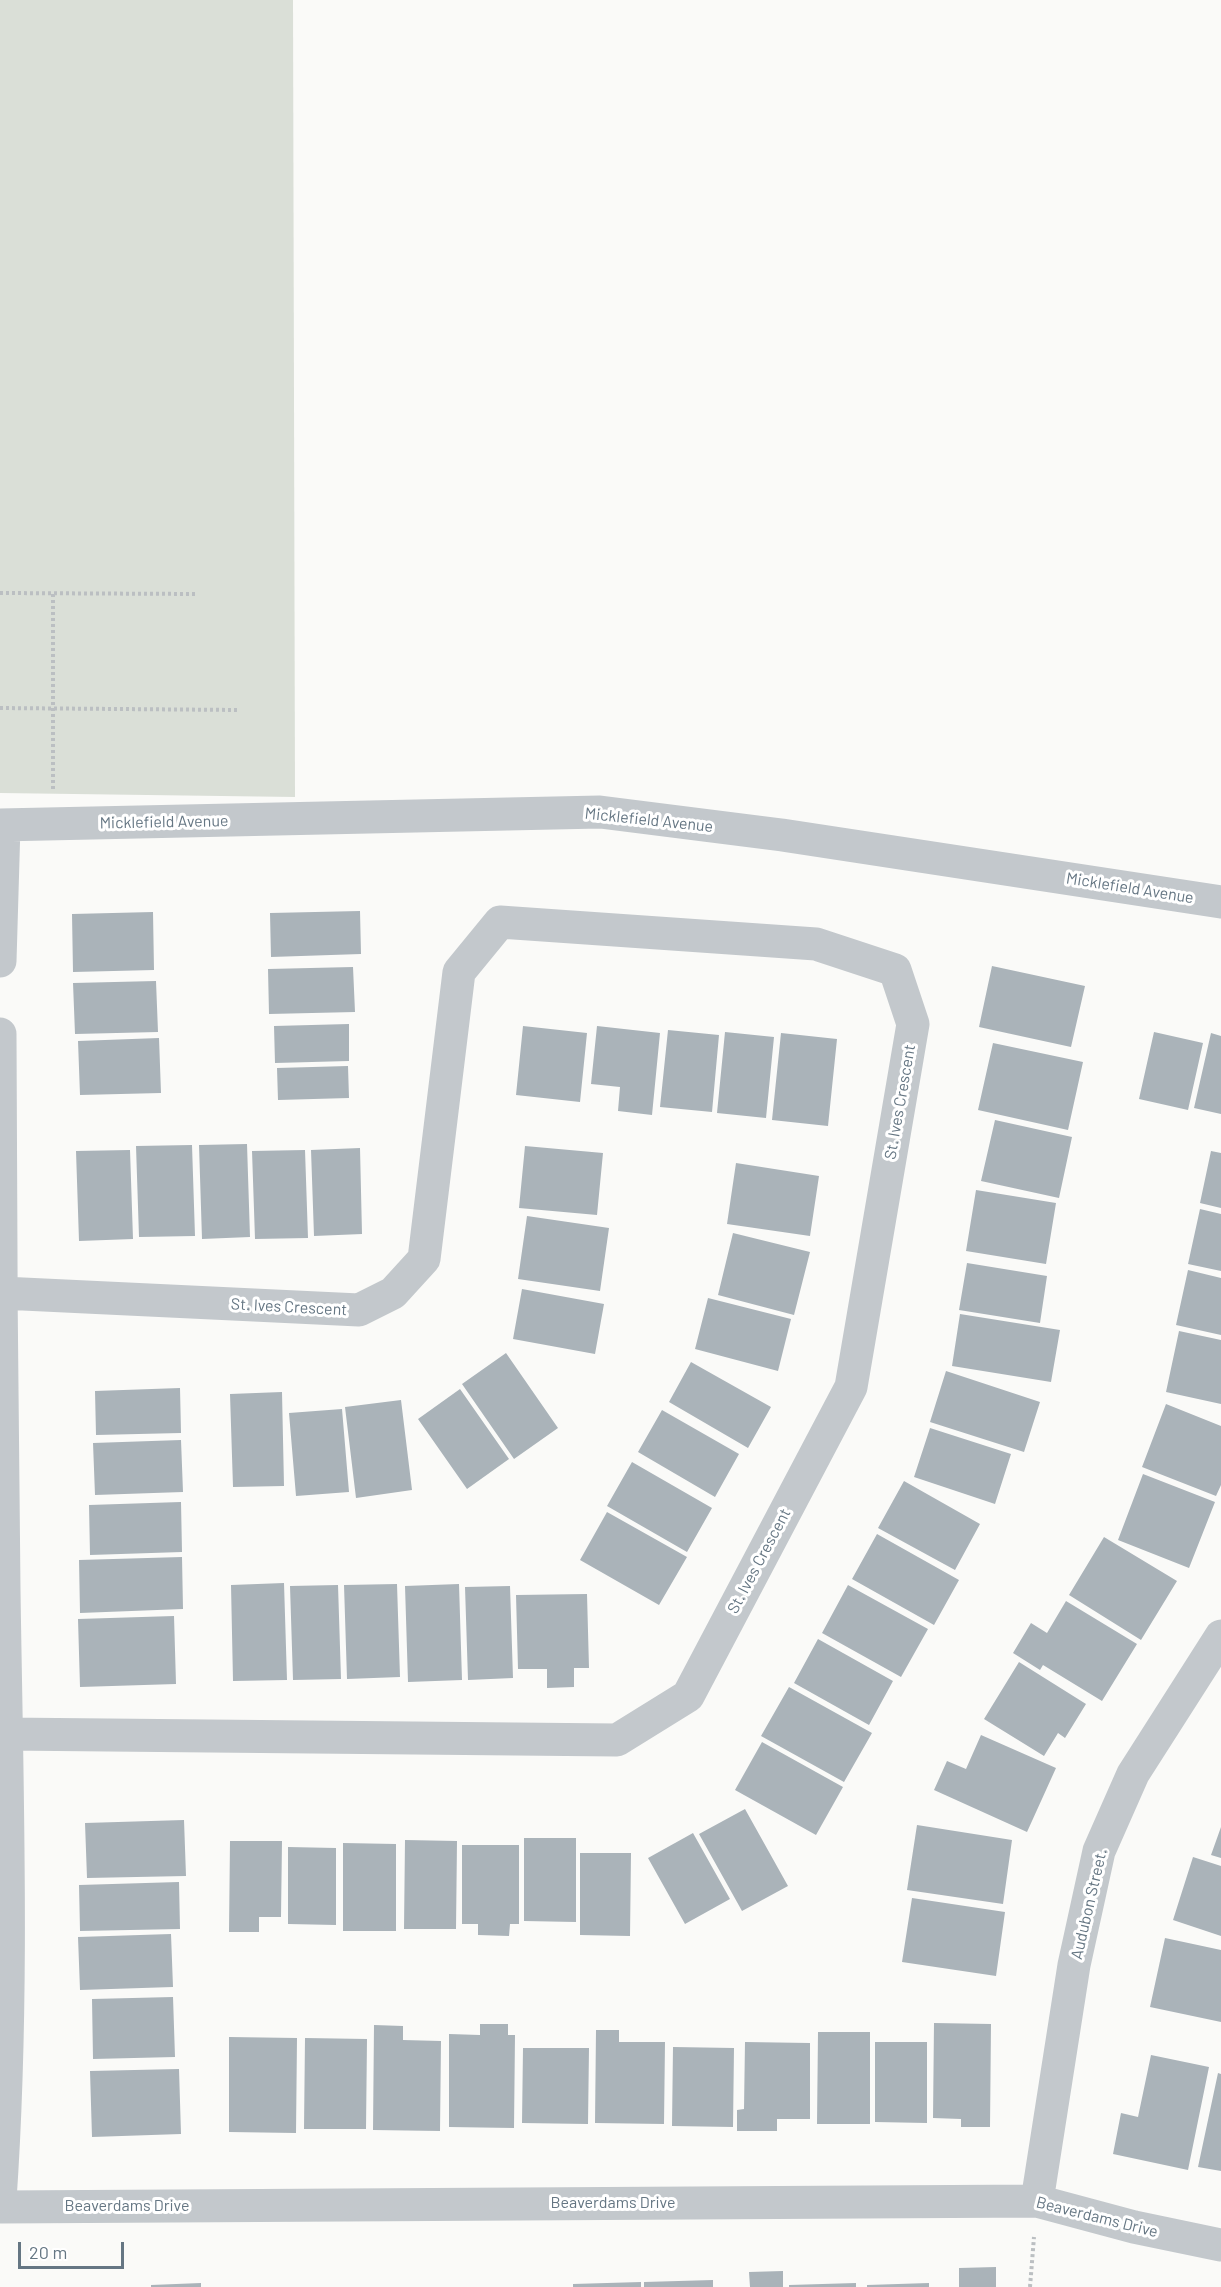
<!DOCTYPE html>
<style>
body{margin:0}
#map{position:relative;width:1221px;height:2287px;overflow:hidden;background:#fafaf8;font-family:Barlow,sans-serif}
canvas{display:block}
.scale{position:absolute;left:18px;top:2242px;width:106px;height:27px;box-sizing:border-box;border:3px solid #657683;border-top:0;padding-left:8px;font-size:18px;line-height:21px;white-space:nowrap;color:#657683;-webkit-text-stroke:4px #fff;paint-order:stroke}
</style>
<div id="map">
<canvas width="1221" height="2287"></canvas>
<div class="scale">20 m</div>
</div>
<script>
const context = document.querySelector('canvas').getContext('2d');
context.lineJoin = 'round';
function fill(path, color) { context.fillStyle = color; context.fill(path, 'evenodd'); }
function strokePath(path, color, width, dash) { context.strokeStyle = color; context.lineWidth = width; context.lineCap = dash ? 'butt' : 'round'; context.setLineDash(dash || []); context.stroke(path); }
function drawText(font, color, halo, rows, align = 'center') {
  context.font = font + ' Barlow,sans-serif'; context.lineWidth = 6; context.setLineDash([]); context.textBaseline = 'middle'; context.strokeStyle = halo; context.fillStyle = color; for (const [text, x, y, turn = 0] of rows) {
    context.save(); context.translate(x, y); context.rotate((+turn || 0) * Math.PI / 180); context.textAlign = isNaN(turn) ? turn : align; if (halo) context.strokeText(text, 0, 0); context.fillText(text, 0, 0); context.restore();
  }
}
fill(new Path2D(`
 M0 0H293L295 797 0 793Z`), '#dadfd7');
fill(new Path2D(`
 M360 911 361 954 271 957 270 913Z
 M153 912 154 970 73 972 72 914Z
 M992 966 1085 986 1071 1047 979 1027Z
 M353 967 355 1012 269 1014 268 969Z
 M156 981 158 1032 75 1034 73 983Z
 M349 1024V1061L275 1063 274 1026Z
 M523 1026 587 1033 580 1102 516 1095Z
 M597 1026 660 1033 652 1115 618 1111 620 1087 591 1084Z
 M668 1030 719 1035 712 1112 660 1107Z
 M725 1032 774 1037 766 1118 717 1113Z
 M1154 1032 1203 1043 1188 1110 1139 1099Z
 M781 1033 837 1039 828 1126 772 1120Z
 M1211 1033 1221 1036V1114L1194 1108Z
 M159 1038 161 1093 80 1095 78 1041Z
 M993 1043 1083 1062 1068 1130 978 1110Z
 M348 1066 349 1098 278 1100 277 1068Z
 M995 1120 1072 1137 1059 1198 981 1181Z
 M247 1144 250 1237 202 1239 199 1145Z
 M192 1145 195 1236 139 1237 136 1146Z
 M525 1146 603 1153 597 1215 519 1208Z
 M360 1148 362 1234 314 1236 311 1150Z
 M130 1150 133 1239 79 1241 76 1151Z
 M305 1150 308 1238 255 1239 252 1151Z
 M1211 1151 1221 1153V1208L1200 1203Z
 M736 1163 819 1176 810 1236 727 1224Z
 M976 1190 1056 1203 1046 1264 966 1251Z
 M1200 1209 1221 1214V1271L1188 1264Z
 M527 1216 609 1228 600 1291 518 1279Z
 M733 1233 810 1252 794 1315 718 1295Z
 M967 1263 1047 1276 1040 1323 959 1310Z
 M1188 1270 1221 1278V1335L1176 1325Z
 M522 1289 604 1304 595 1354 513 1339Z
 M708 1298 791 1319 778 1371 695 1349Z
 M960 1314 1060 1330 1051 1382 952 1366Z
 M1179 1331 1221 1340V1404L1166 1392Z
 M506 1353 558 1428 514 1459 462 1384Z
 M691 1362 771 1407 748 1448 669 1402Z
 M946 1371 1040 1402 1024 1452 930 1422Z
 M180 1388 181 1433 96 1435 95 1391Z
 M460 1389 509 1459 467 1489 418 1419Z
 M282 1392 284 1486 233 1487 230 1394Z
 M401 1400 412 1490 356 1498 345 1407Z
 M1166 1404 1221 1426V1485L1216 1496 1142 1467Z
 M342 1409 349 1492 296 1496 289 1413Z
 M662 1410 739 1454 715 1497 638 1452Z
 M930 1428 1011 1454 995 1504 914 1477Z
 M181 1440 183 1492 95 1495 93 1443Z
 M632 1462 712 1508 687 1552 607 1506Z
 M1143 1474 1215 1502 1189 1568 1118 1540Z
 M904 1481 980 1524 955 1570 878 1528Z
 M181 1502 182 1552 90 1555 89 1505Z
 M607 1512 687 1557 659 1605 580 1560Z
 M877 1534 959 1580 934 1625 852 1579Z
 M1104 1537 1177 1581 1141 1640 1069 1595Z
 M182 1557 183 1609 80 1613 79 1560Z
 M284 1583 287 1680 233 1681 231 1585Z
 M397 1584 400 1677 347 1679 344 1585Z
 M459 1584 462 1680 408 1682 405 1586Z
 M338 1585 341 1679 293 1680 290 1586Z
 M848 1585 928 1629 901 1677 822 1633Z
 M510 1586 513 1678 468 1680 465 1587Z
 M587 1594 589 1668H574V1687L547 1688V1669H518L516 1595Z
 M1066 1601 1137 1644 1102 1701 1043 1665 1040 1670 1013 1653 1031 1623 1047 1633Z
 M174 1616 176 1684 80 1687 78 1619Z
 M818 1639 893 1681 869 1725 794 1683Z
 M1019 1662 1086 1704 1065 1738 1058 1733 1044 1756 984 1719Z
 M789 1687 872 1733 844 1782 761 1736Z
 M981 1735 1056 1768 1027 1832 934 1790 947 1761 966 1769Z
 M762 1742 843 1787 816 1835 735 1790Z
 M745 1809 788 1886 742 1911 699 1834Z
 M184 1820 186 1876 87 1878 85 1823Z
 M917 1825 1012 1840 1003 1904 907 1890Z
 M1221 1827V1858L1211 1855Z
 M693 1833 730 1899 685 1924 648 1858Z
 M524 1838H576V1922L524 1921Z
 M405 1840 457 1841 456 1929H404Z
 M230 1841H282L281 1917H259V1932H229Z
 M343 1843 396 1844V1931H343Z
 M462 1845H519V1924H510L509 1936 478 1935V1924H462Z
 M288 1847 336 1848V1925L288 1924Z
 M580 1853H631L630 1936 580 1935Z
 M1193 1857 1221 1866V1936L1173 1920Z
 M179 1882 180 1929 80 1931 79 1885Z
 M912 1898 1005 1912 996 1976 902 1962Z
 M171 1934 173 1987 80 1990 78 1937Z
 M1165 1938 1221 1950V2022L1150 2007Z
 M173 1997 175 2057 93 2059 92 1999Z
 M934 2023 991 2024 990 2127H961V2119L933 2118Z
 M480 2024H508V2035H515L514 2128 449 2127V2034L480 2035Z
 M374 2025 403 2026V2040L441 2041 440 2131 373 2130Z
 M596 2030H619V2042H665L664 2124 595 2123Z
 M818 2032H870V2124H817Z
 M229 2037 297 2038 296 2133 229 2132Z
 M305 2038 367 2039 366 2129H304Z
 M745 2042 810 2043V2119H777V2131H737V2110L744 2109Z
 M875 2042H927V2123L875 2122Z
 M673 2047 734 2048 733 2127 672 2126Z
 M523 2048H589L588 2124 522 2123Z
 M1151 2055 1209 2067 1188 2170 1113 2154 1121 2113 1138 2117Z
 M179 2069 181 2134 92 2137 90 2071Z
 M1218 2073 1221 2074V2171L1198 2167Z
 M996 2267V2287H959V2268Z
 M783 2271V2287H750L749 2272Z
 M713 2280V2287H644V2282Z
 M641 2282V2287H573V2284Z
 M201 2283V2287H151V2285Z
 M856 2283V2287H789V2285Z
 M929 2283V2287H867V2285Z`), '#aab3b9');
strokePath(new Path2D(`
 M0 593 196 594
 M53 594V791
 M0 708 237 710
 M1030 2287 1034 2237`), '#bbbfc2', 4, [3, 3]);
strokePath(new Path2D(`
 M0 825 600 812 782 835 1221 902
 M0 961 4 825
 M0 1034C1 1219 1 1405 4 1590 7 1794 14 1997 0 2200
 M2 1293 359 1310 393 1293 424 1259 459 972 500 922 816 944 895 970 913 1024 851 1387 688 1696 617 1740 6 1734
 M1037 2201 1074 1965 1099 1851 1133 1774 1221 1636
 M0 2207 1037 2201 1134 2227 1221 2245`), '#c3c8cc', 33);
drawText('16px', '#657683', '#fff', [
 ["Micklefield Avenue",649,820,6],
 ["Micklefield Avenue",164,822,-1],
 ["Micklefield Avenue",1130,888,9],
 ["St. Ives Crescent",900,1102,-80],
 ["St. Ives Crescent",289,1307,3],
 ["St. Ives Crescent",759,1561,-62],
 ["Audubon Street.",1089,1904,-77],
 ["Beaverdams Drive",613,2203],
 ["Beaverdams Drive",127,2206],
 ["Beaverdams Drive",1097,2217,14]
]);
</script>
